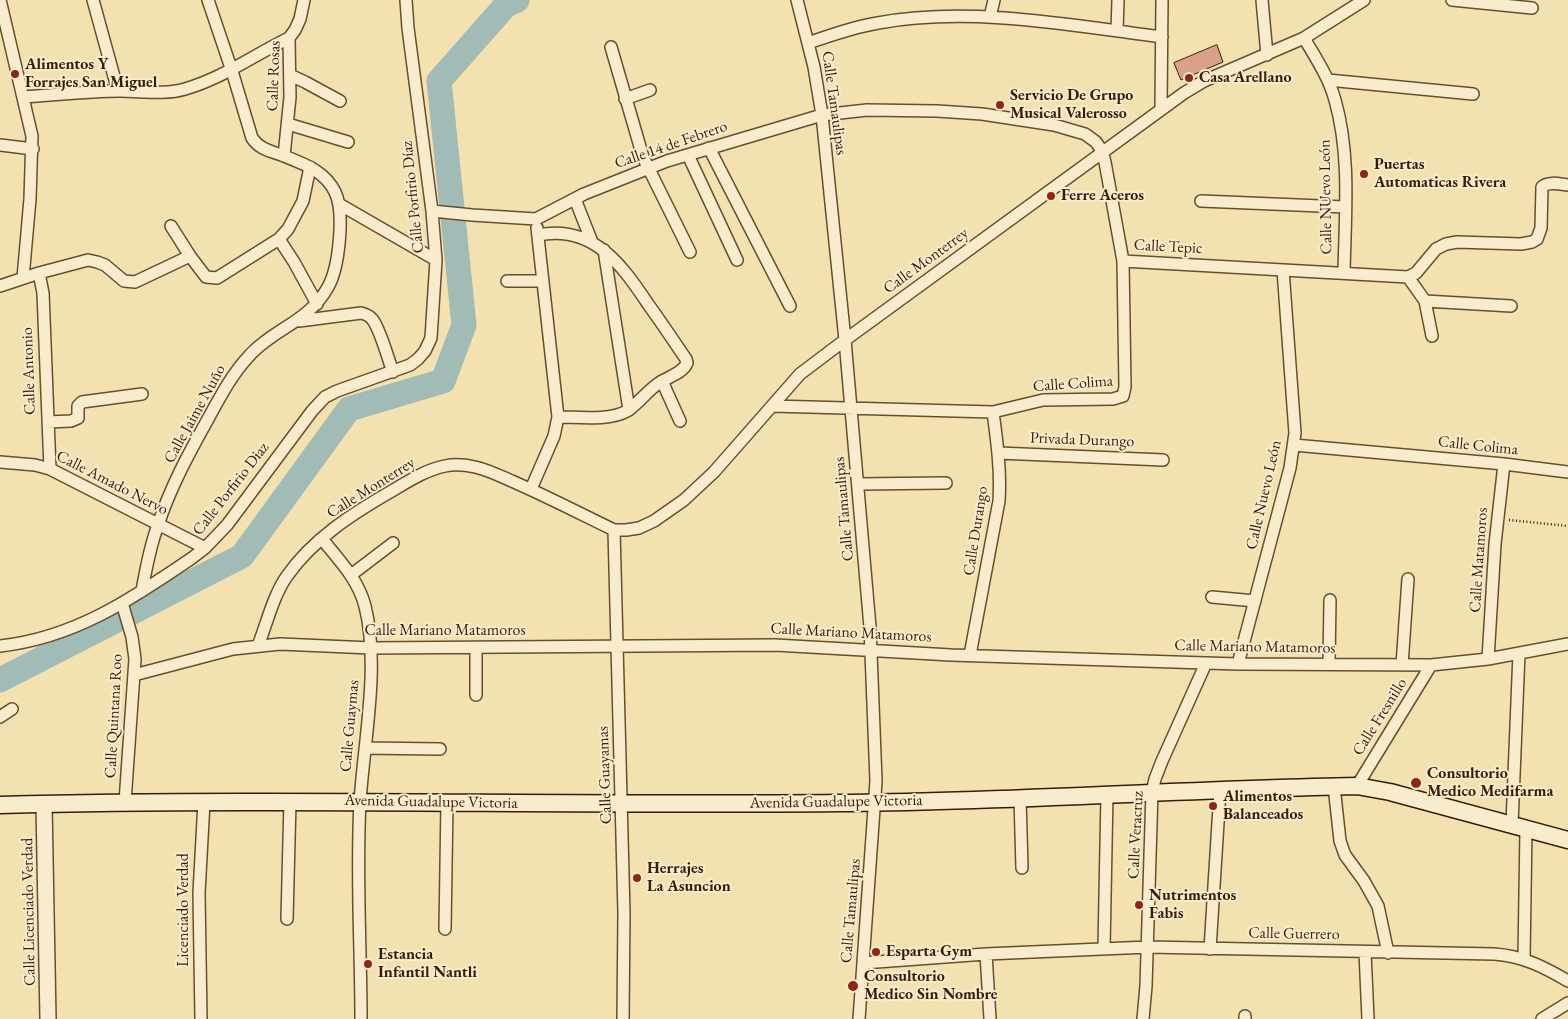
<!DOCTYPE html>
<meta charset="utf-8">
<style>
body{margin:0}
canvas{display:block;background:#f4e1b0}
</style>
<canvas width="1568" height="1019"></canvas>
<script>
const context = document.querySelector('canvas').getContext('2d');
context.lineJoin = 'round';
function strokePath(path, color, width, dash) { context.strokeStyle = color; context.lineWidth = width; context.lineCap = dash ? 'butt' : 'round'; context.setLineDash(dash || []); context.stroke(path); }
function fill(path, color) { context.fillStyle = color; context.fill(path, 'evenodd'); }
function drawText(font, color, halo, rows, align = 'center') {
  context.font = font + ' "EB Garamond",serif'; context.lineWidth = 4; context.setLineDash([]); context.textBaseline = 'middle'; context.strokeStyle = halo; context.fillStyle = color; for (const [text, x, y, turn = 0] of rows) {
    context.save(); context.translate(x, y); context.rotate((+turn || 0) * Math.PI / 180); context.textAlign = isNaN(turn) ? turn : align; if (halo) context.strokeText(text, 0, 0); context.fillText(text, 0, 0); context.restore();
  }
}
strokePath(new Path2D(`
 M0 680 242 556 349 409 443 381 464 325 439 81 506 5 517 0`), '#a1bbb7', 25);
const building = new Path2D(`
 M1217 45 1223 62 1181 80 1174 63Z`);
fill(building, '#dba088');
strokePath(building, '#371d07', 1);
const minor = new Path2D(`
 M0 0 32 136 30 199 23 278
 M93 0 118 91
 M797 0 814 67 822 115 845 340 870 627 876 781 859 1019
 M1262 0 1267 55
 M1452 0 1532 8
 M990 17 994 0
 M1117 31 1118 0
 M1304 38C1316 58 1329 78 1335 100 1351 156 1345 216 1344 273
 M808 43C831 35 854 27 878 23 968 6 1071 25 1162 37
 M611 47 643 157 690 252
 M290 75 305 82 340 101
 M1328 80 1473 94
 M24 97C56 95 88 91 120 91 141 91 165 95 185 89 223 78 254 55 289 38
 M625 99 650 90
 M1161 108 1162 0
 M288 124 348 142
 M0 145 33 149
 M709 148 790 306
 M688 155 737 260
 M284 156 290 97 289 38 295 30 300 19 304 0
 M575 199 592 242
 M1201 201 1345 207
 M339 204 436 260
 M432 211 472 215 536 219 584 194 667 161 822 115 867 110 937 111 982 114 1054 125 1085 134 1096 142 1102 151 1105 162 1123 261 1125 387 1123 396 1113 399 1043 400 993 412 772 406
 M171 226 190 256 206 277 217 278 279 239 288 229 303 201 310 167
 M538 235C593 224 622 265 648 304 661 322 673 340 686 359L687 363C683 373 668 377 659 383 647 391 639 403 627 411 610 421 577 417 558 417
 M279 239 294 262 317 304
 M604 250 629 410
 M1123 261 1408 277 1416 273 1436 249 1446 244 1457 242 1521 244 1532 242 1537 239 1541 228 1542 187C1548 181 1560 184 1568 185
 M39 273 43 293 50 469
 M1408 277 1425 301 1432 336
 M507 281H543
 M0 286 39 273 88 260 97 262 105 265 124 281 135 282 190 256
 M1425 301 1511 306
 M299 321 361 313C365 314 369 315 372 319 380 328 388 359 393 372
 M662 381 680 421
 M48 422 71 421 78 418V406L82 402 142 394
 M1294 445 1504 464 1568 472
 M999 453 1163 460
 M0 462 35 465 50 469 205 548
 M858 484 946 483
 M531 489 554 436 558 417 537 228
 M614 530 624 913 623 1019
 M322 539C339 560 358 579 365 606 380 666 364 740 360 802 356 875 361 947 361 1019
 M351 575 393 543
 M142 591C146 568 150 546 158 525 170 488 189 453 208 419 220 397 232 374 249 356 273 329 309 322 328 287 339 268 345 212 335 192 325 171 304 164 284 156 271 151 260 150 252 138L232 71 208 0
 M1212 597 1255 601
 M122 603 132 637 135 659 125 802
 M0 646C74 638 132 599 192 558L205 548 227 525 312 411 325 397 337 391 410 365 418 359 425 351 431 338 436 260 432 211 408 28 406 0
 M258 646C267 623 273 596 287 576 313 539 352 514 390 492 407 482 425 470 445 466 454 464 466 465 475 467 489 470 502 477 514 482 548 497 581 514 614 530H626L639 528 654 521 684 500 714 472 800 374 845 340 1184 93 1204 81 1304 38 1364 0
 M970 655 999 501C1001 471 997 442 993 412
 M1488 659 1495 544 1504 464
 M1238 664 1290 468 1295 433 1283 270
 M1329 664 1330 600
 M1402 665 1408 579
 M134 675 233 649 280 644 371 648 775 645 951 655 1238 664 1431 665 1488 659 1568 644
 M476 695V648
 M0 717 12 709
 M365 748 440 749
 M1334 786 1340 841 1345 855 1364 881 1378 906 1388 953
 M1357 786 1431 665
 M1020 798 1022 868
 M1512 824 1519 653
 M287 919 290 801
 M445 929 447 803
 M1104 948 1107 794
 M1210 949 1220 791
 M1365 952 1368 1019
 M986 954 990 1019
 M1524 958 1526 829
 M863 963 986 954 1148 947 1494 954C1523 956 1544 967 1568 981
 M1245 1016V1019
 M201 1019 199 893 204 802
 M1143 1019 1146 986 1152 792 1155 779 1162 761 1206 663
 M1542 1019 1568 1003`);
const tertiary = new Path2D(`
 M44 804 48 1019`);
const secondary = new Path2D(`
 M0 805C280 798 559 806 839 803 1011 802 1184 789 1357 786L1390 792 1568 840`);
strokePath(minor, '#664e31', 14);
strokePath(tertiary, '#664e31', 18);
strokePath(secondary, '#371d07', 19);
strokePath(new Path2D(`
 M1509 520 1568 526`), '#371d07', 2.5, [1, 2.5]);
strokePath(minor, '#f8eccc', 11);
strokePath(tertiary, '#f8eccc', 15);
strokePath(secondary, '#f8eccc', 16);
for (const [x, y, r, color] of [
 [15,74,5,"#8f2418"],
 [1189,78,5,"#8f2418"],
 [1000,105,5,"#8f2418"],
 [1364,174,5,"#8f2418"],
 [1051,196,5,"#8f2418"],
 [1416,783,6,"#8f2418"],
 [1213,806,5,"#8f2418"],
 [637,878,5,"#8f2418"],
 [1139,905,5,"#8f2418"],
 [876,952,5,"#8f2418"],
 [368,964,5,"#8f2418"],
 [853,986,6,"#8f2418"]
]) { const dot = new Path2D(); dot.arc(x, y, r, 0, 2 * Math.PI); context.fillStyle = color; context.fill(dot); strokePath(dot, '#f8eccc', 2); }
drawText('bold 16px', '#371d07', '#f8eccc', [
 ["Alimentos Y",25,65],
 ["Forrajes San Miguel",25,83],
 ["Casa Arellano",1199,78],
 ["Servicio De Grupo",1010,96],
 ["Musical Valerosso",1010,114],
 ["Puertas",1374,165],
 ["Automaticas Rivera",1374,183],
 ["Ferre Aceros",1061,196],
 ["Consultorio",1427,774],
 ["Medico Medifarma",1427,792],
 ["Alimentos",1223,797],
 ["Balanceados",1223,815],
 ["Herrajes",647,869],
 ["La Asuncion",647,887],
 ["Nutrimentos",1149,896],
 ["Fabis",1149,914],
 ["Esparta Gym",886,952],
 ["Estancia",378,955],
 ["Infantil Nantli",378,973],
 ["Consultorio",864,977],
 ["Medico Sin Nombre",864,995]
], 'left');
drawText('16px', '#371d07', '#f8eccc', [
 ["Calle Rosas",274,76,-88],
 ["Calle Tamaulipas",834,103,82],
 ["Calle 14 de Febrero",671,145,-19],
 ["Calle Porfirio Díaz",413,197,-96],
 ["Calle NUevo León",1326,197,-91],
 ["Calle Tepic",1168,247,3],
 ["Calle Monterrey",926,261,-36],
 ["Calle Antonio",29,371,-92],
 ["Calle Colima",1073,384,-4],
 ["Calle Jaime Nuño",195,414,-61],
 ["Privada Durango",1082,440,2],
 ["Calle Colima",1478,446,6],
 ["Calle Amado Nervo",112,483,27],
 ["Calle Monterrey",371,488,-32],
 ["Calle Porfirio Diaz",231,489,-52],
 ["Calle Nuevo León",1264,495,-77],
 ["Calle Tamaulipas",844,509,-95],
 ["Calle Durango",976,531,-81],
 ["Calle Matamoros",1479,560,-86],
 ["Calle Mariano Matamoros",445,631],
 ["Calle Mariano Matamoros",851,633,3],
 ["Calle Mariano Matamoros",1255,647,1],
 ["Calle Quintana Roo",114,716,-87],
 ["Calle Fresnillo",1380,717,-58],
 ["Calle Guaymas",350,726,-85],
 ["Calle Guayamas",605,775,-92],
 ["Avenida Guadalupe Victoria",431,802,1],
 ["Avenida Guadalupe Victoria",836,802,-1],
 ["Calle Veracruz",1136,835,-87],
 ["Licenciado Verdad",184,910,-90],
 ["Calle Tamaulipas",851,911,-85],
 ["Calle Licenciado Verdad",29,912,-91],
 ["Calle Guerrero",1294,934,1]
]);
</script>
